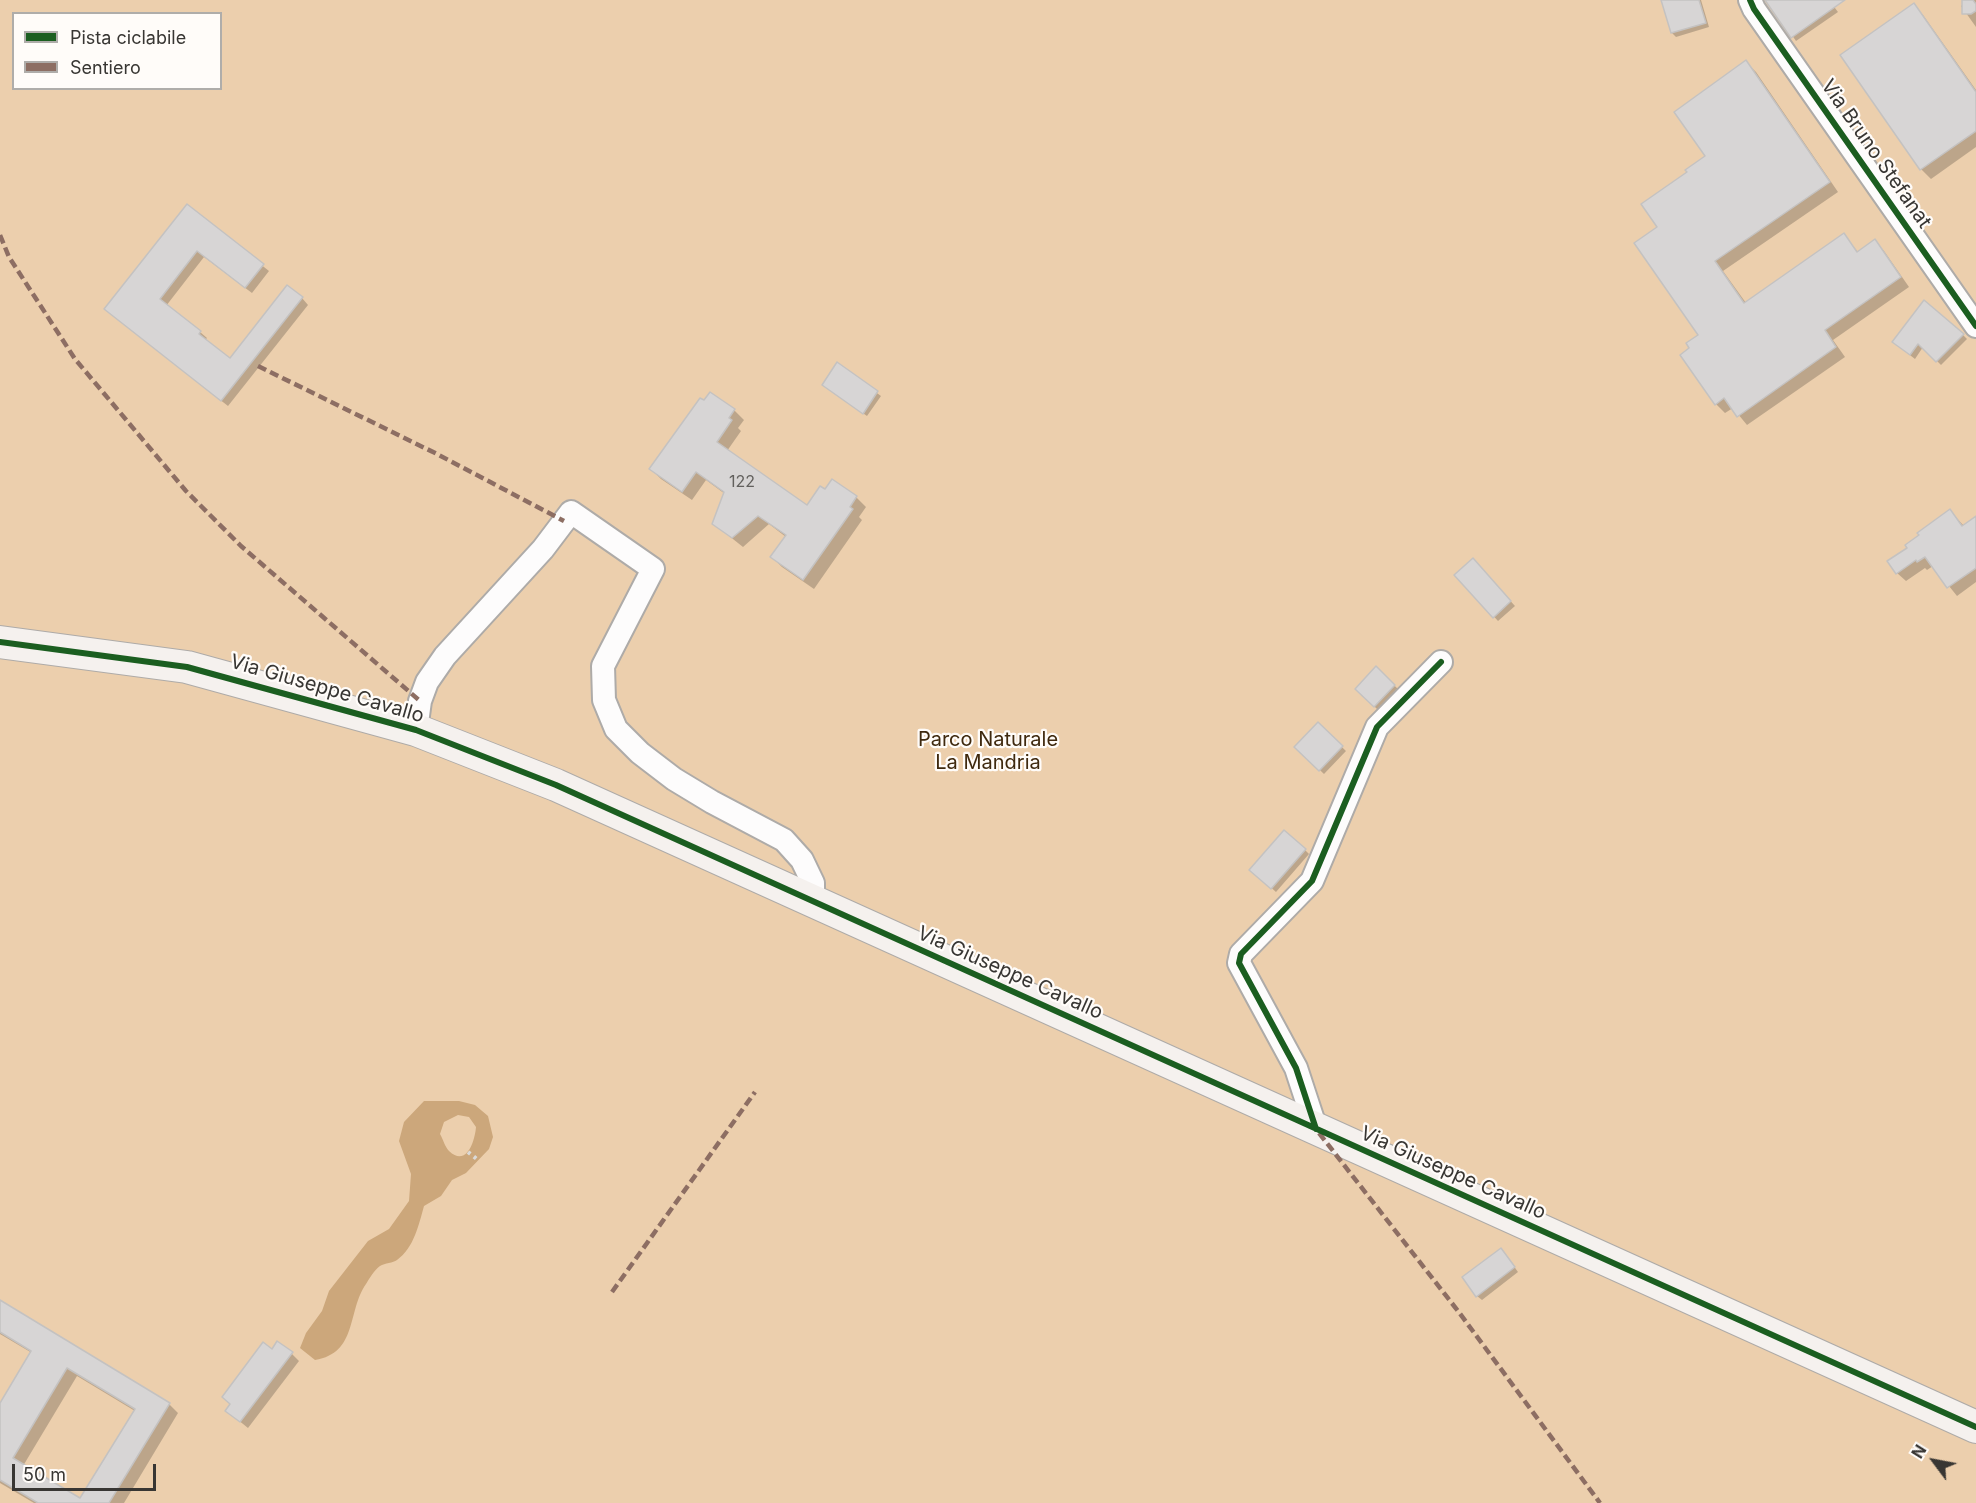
<!DOCTYPE html>
<style>
body{margin:0}
#map{position:relative;width:1976px;height:1503px;overflow:hidden;background:#f2eeea;font-family:Inter,sans-serif}
canvas{display:block}
.legend{position:absolute;left:12px;top:12px;width:210px;height:78px;box-sizing:border-box;background:#fffcf9;border:2px solid #afadaa;margin:0;padding:8px 10px;list-style:none;font-size:18px;color:#383633}
.legend li{display:flex;align-items:center;gap:12px;height:30px}
.legend b{width:30px;border:2px solid #afadaa}
.north{position:absolute;left:1904px;top:1431px;width:60px;height:60px;-webkit-text-stroke:4px #fffcf9;paint-order:stroke;rotate:302deg;font-size:16px;font-weight:700;line-height:24px;text-align:center;color:#383633}
.north::after{content:'';display:block;margin:auto;width:21px;height:27px;background:#383633;clip-path:polygon(50% 0,100% 100%,50% 72%,0 100%)}
.scale{position:absolute;left:12px;top:1464px;width:144px;height:27px;box-sizing:border-box;border:3px solid #383633;border-top:0;padding-left:8px;font-size:18px;line-height:21px;white-space:nowrap;color:#383633;-webkit-text-stroke:4px #fffcf9;paint-order:stroke}
</style>
<div id="map">
<canvas width="1976" height="1503"></canvas>
<ul class="legend">
<li><b style="height:8px;background:#1b5e20"></b>Pista ciclabile</li>
<li><b style="height:8px;background:#8d6e63"></b>Sentiero</li>
</ul>
<div class="north">N</div>
<div class="scale">50 m</div>
</div>
<script>
const context = document.querySelector('canvas').getContext('2d');
context.lineJoin = 'round';
function fill(path, color) { context.fillStyle = color; context.fill(path, 'evenodd'); }
function strokePath(path, color, width, dash) { context.strokeStyle = color; context.lineWidth = width; context.lineCap = dash ? 'butt' : 'round'; context.setLineDash(dash || []); context.stroke(path); }
function drawText(font, color, halo, rows, align = 'center') {
  context.font = font + ' Inter,sans-serif'; context.lineWidth = 4.5; context.setLineDash([]); context.textBaseline = 'middle'; context.strokeStyle = halo; context.fillStyle = color; for (const [text, x, y, turn = 0] of rows) {
    context.save(); context.translate(x, y); context.rotate((+turn || 0) * Math.PI / 180); context.textAlign = isNaN(turn) ? turn : align; if (halo) context.strokeText(text, 0, 0); context.fillText(text, 0, 0); context.restore();
  }
}
fill(new Path2D(`
 M0 0H1976V1503H0ZM14 14H220V88H14Z`), '#eccfad');
fill(new Path2D(`
 M424 1101H459L475 1105 488 1116 493 1137 489 1149 466 1173 452 1180 441 1196 424 1206C419 1224 414 1248 397 1260 393 1263 385 1263 380 1266 375 1269 369 1279 366 1284 347 1311 358 1353 315 1360L300 1348 306 1333 322 1311 329 1291 368 1241 389 1229 409 1201 411 1174 399 1141 404 1122ZM458 1115 469 1117 476 1127C475 1140 467 1168 449 1151 445 1147 443 1139 440 1134L444 1122Z`), '#cca77b');
fill(new Path2D(`
 M1662 0H1701L1709 27 1676 37 1672 33Z
 M1768 0H1829L1838 12 1796 41Z
 M1969 0H1976V27L1961 6Z
 M1914 5 1923 15 1976 90V147L1931 179 1921 169 1842 55Z
 M1746 62 1756 72 1838 192 1723 271 1746 303 1843 235 1859 253 1875 241 1884 251 1909 287 1833 340 1845 357 1747 425 1733 408 1725 413 1716 404 1691 349 1700 335 1659 228 1689 172 1707 157Z
 M187 206 269 271 252 293 204 257 166 306 200 332 207 338 205 340 230 360 302 298 308 305 228 406 112 315Z
 M1963 335 1967 339 1941 365 1923 347 1915 359 1898 346Z
 M838 365 881 396 867 416 827 388Z
 M710 394 734 410 744 420 738 428 741 431 727 451 807 507 856 497 866 507 859 517 862 520 814 589 782 567 772 557 786 537 769 524 743 547 714 524 725 494 706 480 692 500 661 479 651 469Z
 M1950 511 1964 526 1976 517V582L1957 596 1933 566 1927 570 1925 568 1906 581 1897 573 1909 548Z
 M1473 560 1515 606 1498 621 1456 575Z
 M1376 668 1399 690 1379 711 1357 689Z
 M1318 724 1346 751 1324 774 1296 747Z
 M1305 850 1309 854 1276 892 1256 874Z
 M1505 1254 1518 1272 1482 1300 1477 1296Z
 M0 1302 169 1404 178 1413 124 1503H34L0 1483V1406L32 1353 0 1334ZM77 1376 135 1411 80 1500 23 1466Z
 M272 1351 292 1354 299 1361 248 1428 227 1411Z`), '#0003');
const building = new Path2D(`
 M1661 0H1699L1706 23 1671 33Z
 M1765 0H1845L1791 38Z
 M1962 0H1973L1976 4V11L1971 14H1962Z
 M1914 3 1976 92V131L1920 170 1840 55Z
 M1746 60 1830 182 1715 261 1744 303 1844 233 1857 252 1875 239 1901 277 1825 330 1836 347 1737 417 1724 398 1715 405 1680 355 1689 348 1686 343 1698 335 1634 243 1657 227 1641 204 1687 172 1685 170 1705 156 1674 112Z
 M187 204 264 264 245 288 197 251 160 299 201 331 199 334 230 358 287 285 303 297 221 401 104 309Z
 M1924 300 1964 334 1936 362 1918 344 1910 355 1892 342Z
 M837 362 878 391 863 414 822 385Z
 M710 392 735 409 729 418 732 420 717 442 807 505 820 486 825 489 832 479 857 496 850 507 853 509 803 580 770 557 786 535 758 516 732 538 712 524 724 492 696 472 682 492 649 469 700 398 704 400Z
 M1950 509 1962 526 1976 516V568L1947 588 1925 557 1917 562 1916 560 1896 574 1887 561 1907 548 1905 545 1919 535 1917 533Z
 M1473 558 1511 601 1493 618 1454 575Z
 M1376 666 1395 685 1374 707 1355 689Z
 M1318 722 1343 746 1319 771 1294 747Z
 M1284 830 1306 849 1271 889 1249 870Z
 M1501 1248 1515 1267 1476 1297 1462 1277Z
 M0 1300 170 1403 109 1503H38L0 1480V1403L31 1351 0 1332ZM67 1368 135 1409 80 1498 13 1458Z
 M277 1341 293 1352 240 1422 225 1411 230 1404 222 1397 263 1342 272 1349Z`);
fill(building, '#d7d5d5');
strokePath(building, '#c4c2c1', 1.5);
const street = new Path2D(`
 M1750 0 1754 9 1976 326
 M416 730 420 701 427 682 445 656 543 549 571 512 653 569 603 666 604 700 616 729 640 753 674 779 712 802 784 840 802 860 813 883V902
 M1316 1129 1296 1068 1239 963 1241 954 1312 881 1377 727 1441 662`);
const secondary = new Path2D(`
 M0 642 187 667 416 730 556 785 1976 1427`);
strokePath(street, '#aeaba8', 26);
strokePath(secondary, '#aeaba8', 34);
strokePath(new Path2D(`
 M468 1152 478 1160`), '#dbdad8', 4, [3, 4.5]);
strokePath(street, '#fdfcfc', 22);
strokePath(secondary, '#f5f1ee', 32);
strokePath(new Path2D(`
 M0 235 9 257 75 359 186 491 241 546 420 701
 M258 366 437 454 564 521
 M1319 1133 1458 1311 1600 1503
 M612 1292 755 1092`), '#8d6e63', 4.5, [9, 4.5]);
strokePath(new Path2D(`
 M1750 0 1754 9 1976 326
 M0 642 187 667 416 730 556 785 1976 1427
 M1316 1129 1296 1068 1239 963 1241 954 1312 881 1377 727 1441 662`), '#1b5e20', 6);
drawText('16px', '#62605d', null, [
 ["122",742,482]
]);
drawText('20px', '#383633', '#fffcf9', [
 ["Via Bruno Stefanat",1876,154,55],
 ["Via Giuseppe Cavallo",327,689,16],
 ["Via Giuseppe Cavallo",1010,973,24],
 ["Via Giuseppe Cavallo",1453,1173,24]
]);
drawText('20px', '#3f290e', '#fffcf9', [
 ["Parco Naturale",988,740],
 ["La Mandria",988,763]
]);
</script>
